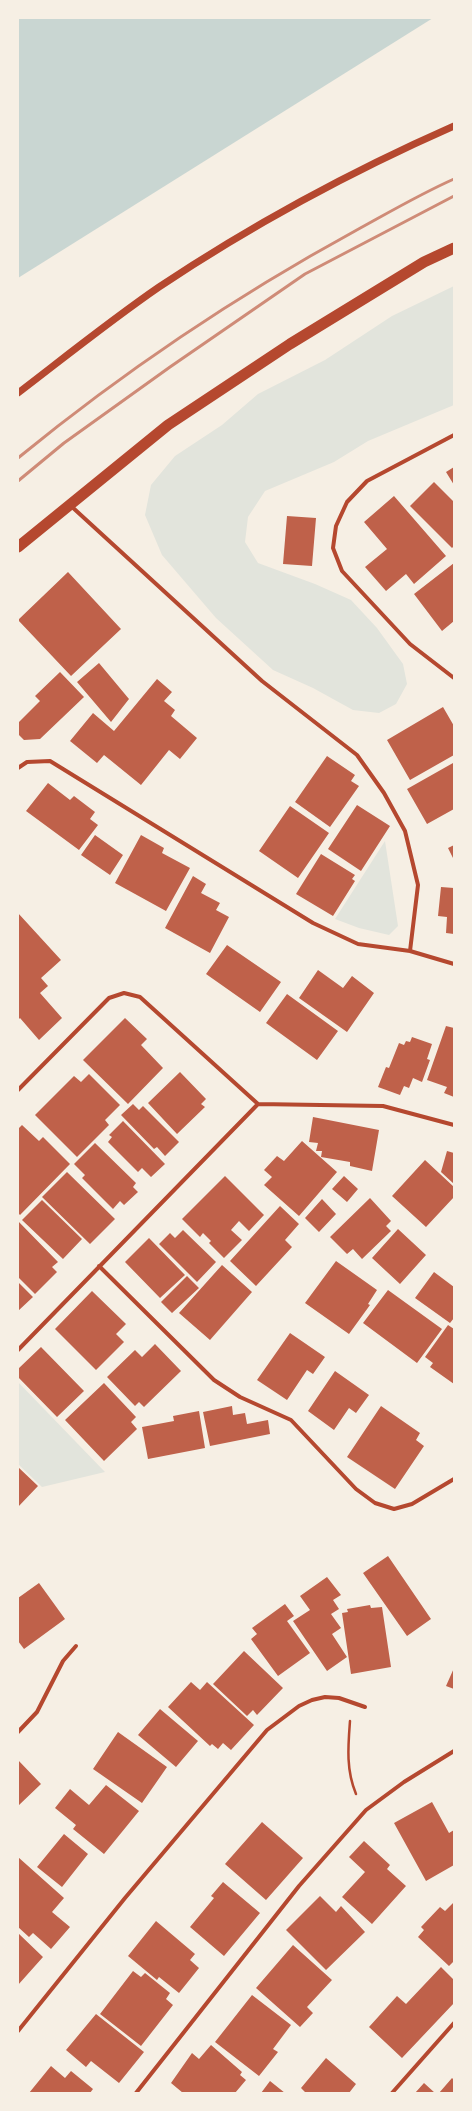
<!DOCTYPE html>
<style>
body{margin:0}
#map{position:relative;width:472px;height:2111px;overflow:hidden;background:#f6efe4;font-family:"Archivo Narrow",sans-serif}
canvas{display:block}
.frame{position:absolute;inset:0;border:19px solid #f6efe4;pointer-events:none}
</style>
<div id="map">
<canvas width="472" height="2111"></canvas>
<div class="frame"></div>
</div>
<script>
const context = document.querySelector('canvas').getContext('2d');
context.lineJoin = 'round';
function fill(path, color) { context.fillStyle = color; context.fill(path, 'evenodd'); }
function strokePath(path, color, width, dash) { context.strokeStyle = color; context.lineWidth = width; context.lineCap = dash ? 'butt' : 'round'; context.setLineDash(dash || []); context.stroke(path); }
fill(new Path2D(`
 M454 286V405L368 441 334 462 265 491 248 517 245 542 258 563 315 584 351 600 377 628 403 664 407 684 396 704 379 713 353 710 313 688 273 670 216 618 162 555 145 515 151 485 175 456 222 425 258 394 325 360 392 316Z
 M385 841 398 926 389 935 359 928 335 919Z
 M18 1382 105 1472 42 1487 18 1464Z`), '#e2e4dc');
fill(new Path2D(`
 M18 18H433L18 278Z`), '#c9d6d2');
fill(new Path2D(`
 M454 467V485L446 472Z
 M434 482 454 502V546L452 548 410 506Z
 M394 496 446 556 414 584 406 574 386 591 365 567 387 549 364 522Z
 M287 516 316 518 312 566 283 564Z
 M454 563V621L442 631 414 594Z
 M68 572 121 629 71 676 18 620Z
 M99 663 129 699 111 722 77 682Z
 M60 672 84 697 40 739 24 740 18 734V723L40 701 35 696Z
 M157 679 172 692 164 701 175 710 171 716 197 738 180 759 169 750 141 785 104 755 97 763 70 741 93 713 114 731Z
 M443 707 454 726V755L410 780 387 740Z
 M327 756 355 775 351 781 359 786 330 827 295 802Z
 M453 763 454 809 427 824 407 789Z
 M48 783 70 800 74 796 95 812 90 819 98 825 79 850 26 811Z
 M357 805 390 826 361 871 328 849Z
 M290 806 329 833 298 878 259 851Z
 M95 835 123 855 110 875 81 855Z
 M141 835 164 848 162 853 190 868 166 911 115 883Z
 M454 845V860L448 848Z
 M321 854 355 875 352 879 355 881 333 916 296 894Z
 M193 876 206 884 201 893 220 903 216 910 229 917 210 953 165 928Z
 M441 887 454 888V934L446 933 447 917 438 916Z
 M18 913 61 960 41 978 48 986 40 993 62 1018 39 1040 20 1018 18 1020Z
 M227 945 281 982 260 1012 206 974Z
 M318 970 343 988 352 976 374 993 347 1032 299 998Z
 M287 994 338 1031 317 1060 266 1023Z
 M125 1018 147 1039 141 1045 163 1068 128 1104 83 1060Z
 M446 1026 454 1028V1097L444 1093 447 1087 427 1080Z
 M412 1037 432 1044 427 1059 430 1060 422 1082 413 1078 409 1088 404 1086 400 1095 378 1087 386 1067 389 1068 399 1043 404 1045 406 1041 410 1042Z
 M180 1072 206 1099 201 1104 205 1107 177 1134 148 1103Z
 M89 1074 120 1105 105 1120 109 1125 77 1157 35 1115 74 1076 81 1082Z
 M133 1104 139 1110 143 1106 179 1142 165 1156 157 1147 154 1149 121 1115Z
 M313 1117 379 1130 372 1171 350 1166V1162L321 1157 322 1151H316L318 1143 309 1142Z
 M123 1121 165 1164 151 1177 142 1168 138 1172 108 1142 112 1137 109 1135Z
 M22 1125 39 1141 43 1137 70 1164 20 1215 18 1213V1129Z
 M302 1141 337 1172 299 1216 264 1185 272 1177 264 1170 277 1156 284 1161Z
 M95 1143 136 1183 133 1187 138 1192 124 1205 120 1201 113 1209 82 1178 85 1175 74 1164Z
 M447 1151 454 1153V1184L441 1172Z
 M425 1160 454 1187V1197L426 1227 392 1196Z
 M67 1172 115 1219 90 1244 42 1197Z
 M225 1176 264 1215 249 1231 239 1221 231 1230 242 1240 224 1258 209 1243 211 1241 203 1233 200 1237 182 1219Z
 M344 1176 358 1189 347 1202 332 1189Z
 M370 1198 391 1221 386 1226 391 1231 362 1259 353 1249 347 1254 330 1237Z
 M322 1199 336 1214 319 1232 305 1218Z
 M42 1200 82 1239 63 1259 22 1220Z
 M280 1206 299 1224 285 1240 292 1247 256 1286 230 1261Z
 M18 1221 58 1262 52 1267 57 1272 35 1294 18 1277Z
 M398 1229 426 1255 400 1284 372 1258Z
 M183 1230 216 1262 197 1282 159 1244 170 1233 175 1238Z
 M149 1238 185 1275 160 1298 125 1262Z
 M336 1261 377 1290 368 1304 370 1305 349 1334 305 1303Z
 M222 1265 252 1292 210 1340 179 1313Z
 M434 1272 454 1287V1318L450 1323 415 1298Z
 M187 1276 199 1288 172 1313 161 1302Z
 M18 1282 33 1297 18 1311Z
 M388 1290 442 1329 417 1363 363 1323Z
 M92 1291 126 1324 116 1334 124 1342 96 1370 55 1329Z
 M448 1325 454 1329V1384L430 1367 433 1363 425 1357Z
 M290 1333 325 1357 313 1374 307 1370 287 1400 257 1380Z
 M155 1344 181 1371 144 1407 139 1402 135 1406 107 1377 135 1350 142 1357Z
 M41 1347 84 1391 57 1417 18 1377V1369Z
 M335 1371 369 1395 356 1413 349 1408 334 1430 308 1411Z
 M104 1383 136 1417 131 1422 137 1429 104 1461 65 1420Z
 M232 1406 233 1415 245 1413 247 1424 268 1420 270 1434 210 1446 203 1412Z
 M381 1406 420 1433 416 1440 424 1446 395 1489 347 1457Z
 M199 1411 205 1448 148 1459 142 1427 174 1421 173 1416Z
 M18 1467 38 1486 18 1507Z
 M388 1556 431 1619 407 1636 363 1573Z
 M327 1577 341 1595 333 1600 339 1609 331 1614 341 1628 332 1634 347 1657 327 1671 293 1621 310 1610 300 1596Z
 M39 1583 65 1619 24 1649 18 1641V1598Z
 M285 1604 294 1616 287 1621 310 1653 278 1676 251 1639 257 1634 252 1628Z
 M370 1605 371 1608 382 1607 391 1667 351 1674 342 1613 348 1612 347 1609Z
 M244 1651 283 1688 257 1715 253 1710 247 1716 213 1684Z
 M454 1668V1689L446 1686Z
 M191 1682 200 1690 207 1682 254 1725 231 1750 223 1743 218 1749 212 1744 210 1746 168 1707Z
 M160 1709 198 1741 176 1767 138 1735Z
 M118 1732 167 1767 142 1803 93 1769Z
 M18 1760 41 1784 18 1806Z
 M106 1785 139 1811 104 1854 73 1829 76 1825 55 1808 70 1789 89 1805Z
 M432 1802 449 1833 454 1830V1865L426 1881 394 1823Z
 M262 1822 303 1858 266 1900 225 1864Z
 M64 1834 88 1854 62 1887 37 1867Z
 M364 1841 390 1865 387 1869 406 1886 372 1924 342 1897 365 1872 349 1857Z
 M18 1857 64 1898 52 1912 70 1927 51 1949 33 1933 29 1937 18 1927Z
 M223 1882 260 1913 224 1956 190 1927 214 1898 211 1896Z
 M320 1896 336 1912 341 1906 365 1932 326 1970 286 1930Z
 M454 1902V1961L449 1966 418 1937 424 1930 421 1927 440 1907 445 1911Z
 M156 1921 195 1954 190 1960 199 1968 179 1993 159 1977 157 1980 128 1956Z
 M18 1933 43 1957 18 1985Z
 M293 1945 332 1980 307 2007 313 2013 300 2027 256 1988Z
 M441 1967 454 1980V2003L402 2058 369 2027 397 1996 406 2004Z
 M133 1971 141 1977 145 1973 170 1993 166 1999 173 2005 141 2046 100 2014Z
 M252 1995 291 2025 273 2049 278 2052 259 2076 215 2042Z
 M96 2014 144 2052 119 2083 91 2061 86 2067 66 2050Z
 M211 2045 242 2072 240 2075 246 2080 235 2093H183L171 2083 192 2053 199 2059Z
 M326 2058 356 2084 349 2093H306L301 2088Z
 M51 2066 65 2078 71 2071 93 2089 90 2093H29Z
 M452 2078 454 2080V2093H439Z
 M270 2081 285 2093H261Z
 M424 2083 435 2093H415Z`), '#bf614a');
strokePath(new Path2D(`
 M350 1721C348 1747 346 1770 356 1794`), '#b5482f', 2.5);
strokePath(new Path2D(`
 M454 435 367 481 347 502 336 526 333 548 342 571 410 644 454 678
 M71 506 262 681 357 755 384 793 405 831 418 885 410 951
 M18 768 27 762 50 761 313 923 358 944 410 951 454 964
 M18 1090 109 998 124 993 140 997 258 1104
 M99 1266 214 1380 240 1397 291 1420 356 1489 375 1503 394 1509 412 1504 454 1479
 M18 1350 258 1104 383 1106 454 1125
 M18 1732 37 1712 63 1661 76 1646
 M18 2031 125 1898 267 1730 299 1706 312 1700 325 1697 339 1698 365 1707
 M136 2093 299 1886 366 1810 404 1782 454 1751
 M392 2093 454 2023`), '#b5482f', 4);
strokePath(new Path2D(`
 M18 393C65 357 111 320 159 287 252 225 352 171 454 126`), '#b5482f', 7);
strokePath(new Path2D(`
 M18 547 168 425 290 344 424 262 454 248`), '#b5482f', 11);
strokePath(new Path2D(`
 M18 458C123 372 236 296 355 231 388 213 420 194 454 179
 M18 481 64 443 170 367 305 274 454 196`), '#cf8b77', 3);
</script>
